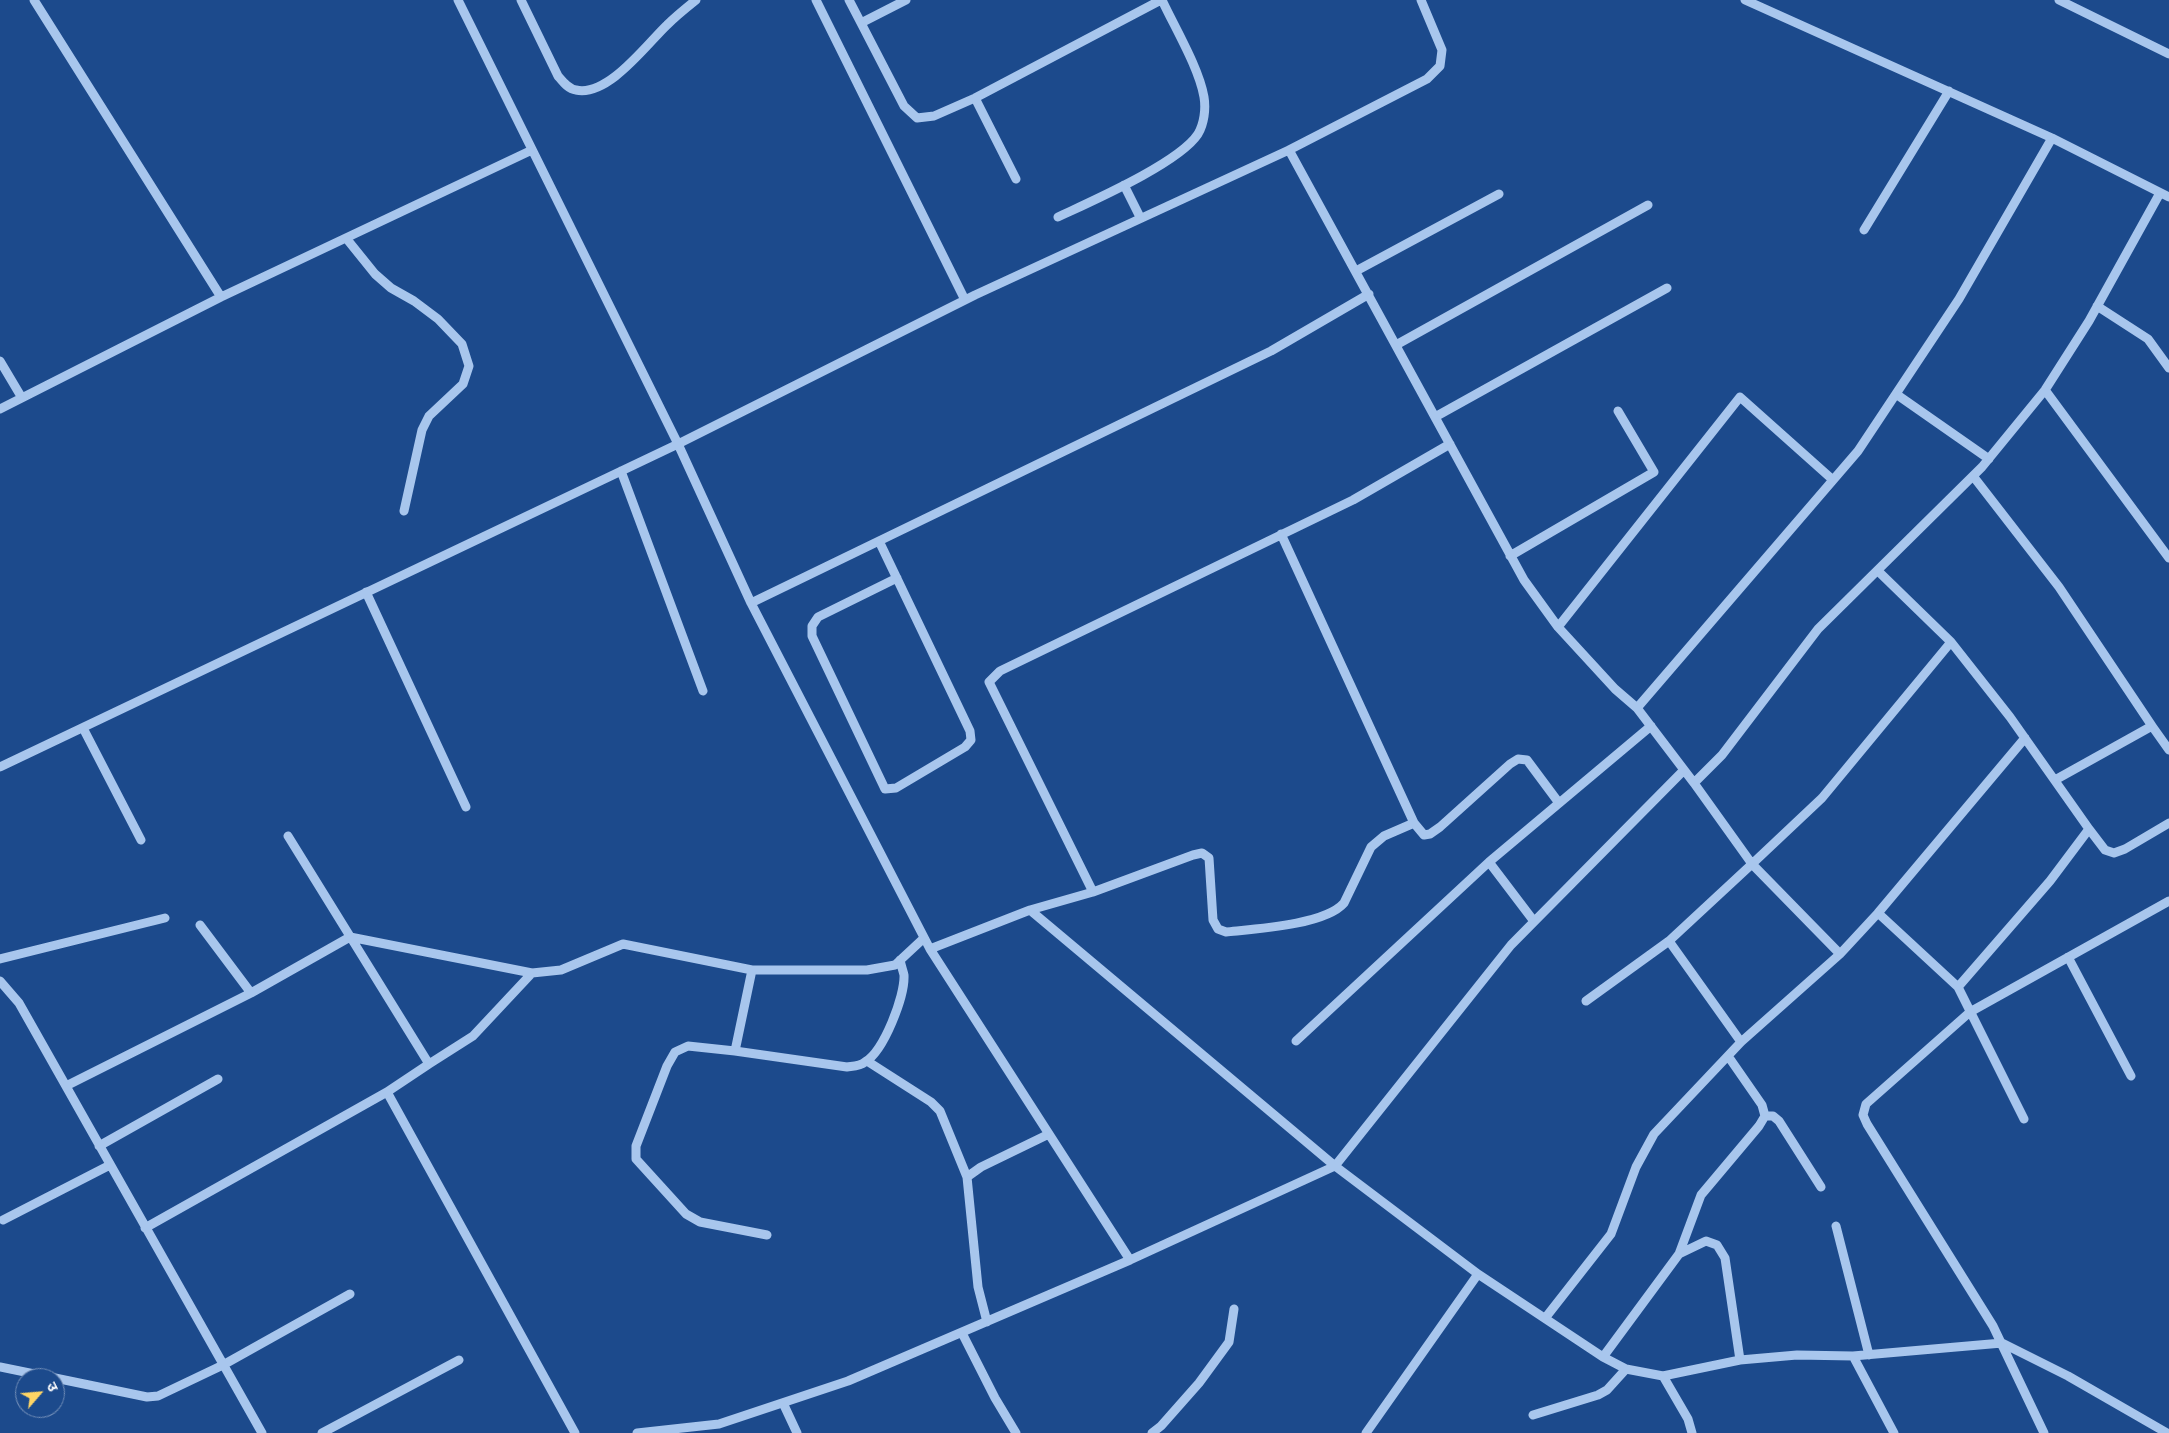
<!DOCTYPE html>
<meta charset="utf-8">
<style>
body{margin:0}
#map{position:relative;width:2169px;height:1433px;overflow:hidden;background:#1c4a8c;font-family:"PT Sans Narrow","Noto Sans Devanagari",sans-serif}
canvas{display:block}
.north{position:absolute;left:15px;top:1368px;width:50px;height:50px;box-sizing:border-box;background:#1c4a8c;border:1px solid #7792ba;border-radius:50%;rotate:63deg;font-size:14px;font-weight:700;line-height:20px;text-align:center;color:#fff}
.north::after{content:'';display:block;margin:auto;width:18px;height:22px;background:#fed565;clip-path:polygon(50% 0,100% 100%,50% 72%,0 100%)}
</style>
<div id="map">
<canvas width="2169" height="1433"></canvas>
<div class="north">उ</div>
</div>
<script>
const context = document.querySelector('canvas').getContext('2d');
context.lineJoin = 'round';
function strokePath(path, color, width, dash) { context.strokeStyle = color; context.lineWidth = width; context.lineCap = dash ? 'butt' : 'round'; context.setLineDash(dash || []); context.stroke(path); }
strokePath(new Path2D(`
 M34 0 221 297
 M458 0 678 444 751 603 930 949 1130 1260 1335 1166 1511 945 1684 770
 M521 0 558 76C563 82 568 89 576 90 608 97 646 45 667 25 676 16 686 8 696 0
 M816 0 965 300
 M849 0 861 23 906 0
 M1745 0 2052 138 2169 197
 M2059 0 2169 54
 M861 23 904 106 917 118 934 116 975 98 1161 0
 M975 98 1016 179
 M1289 150 1524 580 1558 627 1615 689 1637 708 1694 783 1722 755 1818 629 1982 467 2045 390 2089 321 2160 193
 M1124 185 1140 217
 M1058 217C1092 201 1179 163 1198 134 1204 124 1206 109 1204 97 1199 68 1175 28 1162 0
 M1864 230 1949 91
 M346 238 375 274 391 288 414 301 438 319 462 344 469 366 463 384 429 416 422 430 404 511
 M1356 271 1499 194
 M2097 306 2148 339 2169 368
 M1396 345 1648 205
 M0 361 22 398
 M2045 390 2169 558
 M1896 394 1989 459
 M0 409 221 297 532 150
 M1435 417 1667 288
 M621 471 703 691
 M1973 476 2059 587 2152 726 2055 780
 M1281 534 1414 823 1424 835 1430 834 1440 827 1510 764 1518 759 1527 760 1559 803
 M879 541 970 731 971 740 965 747 896 788 885 789 812 636V626L818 617 897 578
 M1510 556 1654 472 1618 411
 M1878 571 1951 642 2010 717 2089 829 2050 881 1958 987 2024 1119
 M366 592 466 807
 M751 603 1271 351 1369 294
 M1558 627 1740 397 1833 480
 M1637 708 1858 451 1959 299 2052 138
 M2152 726 2169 750
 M83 728 141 840
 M0 767 678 444 975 295 1289 150 1427 79 1440 66 1442 50 1421 0
 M1694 783 1752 864 1822 798 1951 642
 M2089 829 2105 850 2114 853 2125 849 2169 823
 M288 836 429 1064 387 1092
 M1489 862 1533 920
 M1093 892 1193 855 1202 853 1209 858 1213 920 1218 929 1226 932C1255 929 1325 925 1344 903L1371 847 1384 836 1414 823
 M1030 910 1093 892 989 682 1000 671 1353 500 1450 444
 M1878 913 2025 738
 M200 925 251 993
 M930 949 1030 910 1335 1166 1478 1274 1603 1357 1626 1369 1663 1376 1740 1360 1797 1355 1853 1356 2002 1343 2068 1376 2167 1433
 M2068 957 2131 1076
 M0 959 165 918
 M752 970 735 1051 688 1046 675 1052 667 1066 636 1146V1159L686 1214 700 1222 767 1235
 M0 981 19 1003 262 1433
 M1586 1001 1669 941
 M1296 1041 1489 862 1651 726
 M1741 1042 1669 941 1752 864 1840 954 1878 913 1958 987
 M735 1051 847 1067C854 1066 860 1066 865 1062 884 1051 905 996 904 975 903 971 901 965 900 960
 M867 1061 931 1102 940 1111 967 1177
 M429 1064 473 1036 532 973
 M66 1086 251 993 350 937 532 973 561 970 623 944 752 970H867L895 965 924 938
 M1765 1116H1773L1779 1121 1821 1187
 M99 1146 218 1079
 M3 1220 110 1165
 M1836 1226 1869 1355
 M145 1228 387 1092 575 1433
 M1679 1254 1701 1195 1759 1126 1765 1116 1762 1105 1728 1056
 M1546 1317 1611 1234 1636 1167 1654 1134 1741 1042 1840 954
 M987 1322 978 1287 967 1177 981 1167 1049 1134
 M962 1333 995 1398 1016 1433
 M1853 1356 1894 1433
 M1603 1357 1679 1254 1706 1241 1717 1245 1725 1258 1740 1360
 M0 1367 54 1378
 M1663 1376 1688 1419 1692 1433
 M55 1378 147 1397 158 1396 223 1365 350 1294
 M783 1403 797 1433
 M1533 1415 1598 1395 1607 1390 1626 1369
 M322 1433 459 1360
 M637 1433 719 1424 848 1381 1130 1260
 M1152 1433 1161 1426 1199 1383 1229 1342 1234 1309
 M1366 1433 1478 1274
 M2044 1433 1993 1326 1867 1124 1863 1115 1866 1104 1970 1012 2169 901`), '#a8c6ed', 9);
</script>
